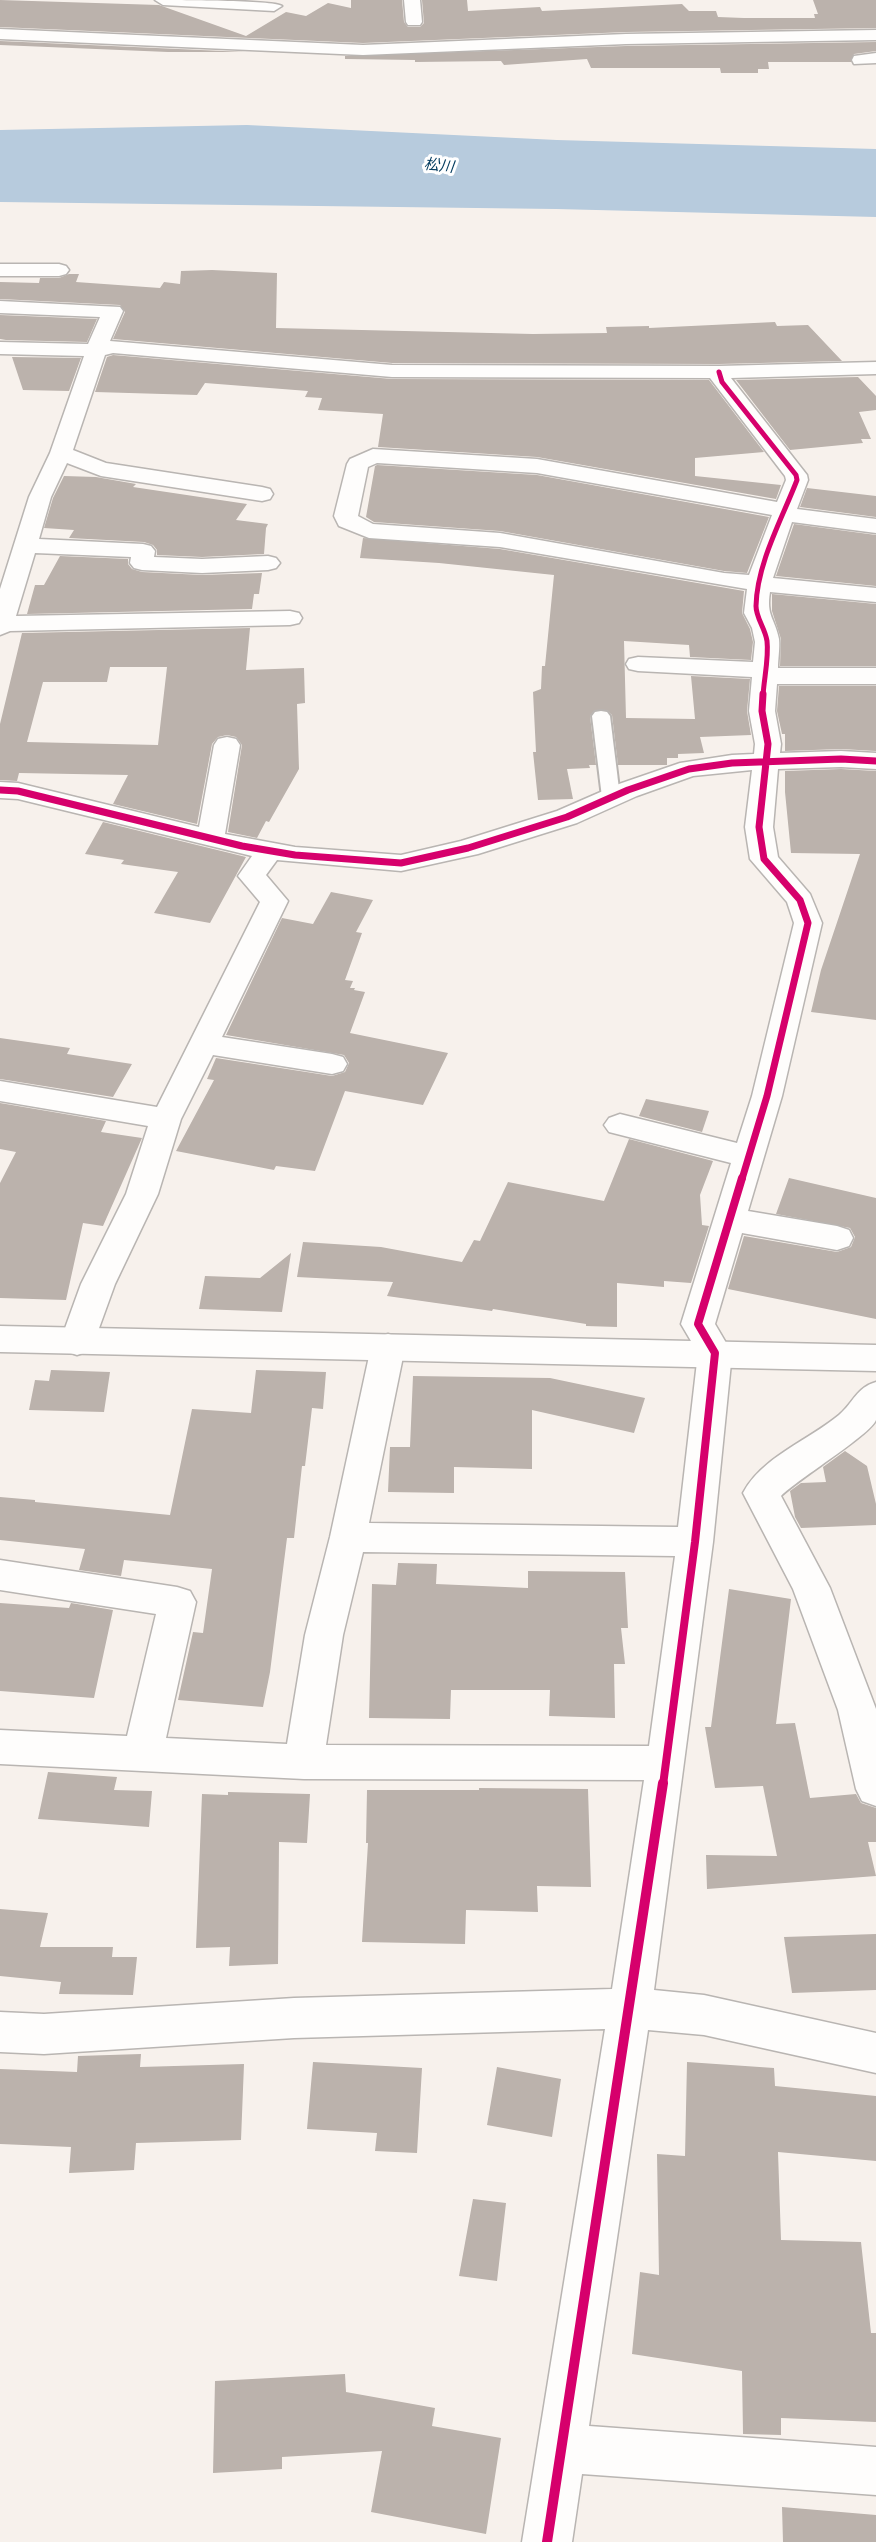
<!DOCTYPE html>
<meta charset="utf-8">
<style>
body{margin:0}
canvas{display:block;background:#f7f1ec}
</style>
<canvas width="876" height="2542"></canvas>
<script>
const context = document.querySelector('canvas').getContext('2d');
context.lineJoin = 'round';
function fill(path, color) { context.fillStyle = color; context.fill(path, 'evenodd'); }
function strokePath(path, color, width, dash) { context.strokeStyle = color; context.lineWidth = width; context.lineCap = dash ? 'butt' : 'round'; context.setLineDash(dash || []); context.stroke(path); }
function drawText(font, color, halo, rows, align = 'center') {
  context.font = font + ' Montserrat,"Noto Sans JP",sans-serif'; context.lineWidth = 6; context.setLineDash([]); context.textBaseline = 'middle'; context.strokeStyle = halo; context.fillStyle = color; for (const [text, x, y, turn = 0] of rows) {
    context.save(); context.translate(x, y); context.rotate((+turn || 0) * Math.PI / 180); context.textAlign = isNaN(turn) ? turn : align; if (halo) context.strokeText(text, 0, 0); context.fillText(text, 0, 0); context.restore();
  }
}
fill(new Path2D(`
 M247 125 557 140 876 149V217L556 209 0 202V130Z`), '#b7cbdd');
fill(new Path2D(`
 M0 0 159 5 246 36 286 12 306 16 328 3 351 8V0H402L404 22 408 27H420L424 23 422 0H467L468 11 540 7 542 11 682 4 689 11H716L718 17 744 18H815L814 14H818L813 0H876V28L626 32 363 43 0 27Z
 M0 41 245 52H168L0 45Z
 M876 42V51L854 54 851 62H768L769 69H758V73H721L720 68H591L587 59 504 65 501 61 415 62V60L345 59V56L626 46Z
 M212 270 277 273 276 328 533 334 607 333 606 327 649 326V328L775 322 777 326 808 325 842 361 719 364 392 363 113 339 125 312 120 305 0 299V282L39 283 40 278H59L69 274H79L76 282 160 288 164 282 180 284 181 271Z
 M0 315 97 319 87 342 6 340 0 339Z
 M113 355 392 379 709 380 764 452 695 458V476L781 485 776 499 537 457 378 447 383 414 318 410 322 398 305 397 308 391 205 383 197 395 95 392 107 357Z
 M12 357 81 358 69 391 23 390Z
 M858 377 876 396V410L859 412 871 439H861L863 443 790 450 736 380Z
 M377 465 537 475 769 517 747 573 724 571 500 531 374 522 366 517 375 466Z
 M64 476 96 477 136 484 133 487 247 504 236 520 268 524 266 528 264 554 202 557 157 555V550L153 545 144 542 69 538 74 530 44 528 53 498Z
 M807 488 876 496V517L800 507Z
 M794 524 876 535V586L776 576Z
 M363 538 500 549 744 591 742 613 750 629 753 642 751 660 690 657 689 645 624 641 626 718 695 719 691 676 750 679 747 711 751 735 700 737 704 753 678 754V758H667V765H618L612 715 607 710H595L590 716 596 765H589L590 768 567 769 573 799 538 800 533 752H536L533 692 541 689 542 666H545L554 575 439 563 360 558Z
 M60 556 128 559V564L132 569 142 572 202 575 262 573 259 594H254L252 609 27 614 35 585H44Z
 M772 594 876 604V666H780L781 639 772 611Z
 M250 628 246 670 304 668 305 703 297 704 299 769 269 822 266 821 257 838 228 832 242 745 236 737 227 735 218 737 212 744 197 824 113 804 128 775 19 773 17 781 0 780V724L22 633ZM110 667H167L158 745 27 742 43 682H107Z
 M779 686H876V751L841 749 785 751V734H782L777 711Z
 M841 769 876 771V1020L811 1012 821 970 860 854 791 853 785 792V771Z
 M103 822 246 857 210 923 154 913 178 872 121 864 124 860 85 854Z
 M331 892 373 900 356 932 362 933 345 980 353 981 350 988H355L354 990 365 992 350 1033 448 1053 423 1105 345 1091 315 1171 276 1166 274 1170 176 1151 214 1080 207 1079 216 1058 332 1076 345 1072 349 1063 344 1055 226 1035 282 918 313 924Z
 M0 1038 70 1048 67 1054 132 1064 113 1097 0 1079Z
 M646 1099 709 1111 702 1132 639 1116Z
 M0 1103 106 1121 101 1132 142 1138 103 1226 83 1223 66 1300 0 1298V1183L16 1152 0 1149Z
 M629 1139 713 1161 700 1195 702 1225 709 1226 691 1283 664 1281V1287L617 1283V1327L586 1326V1324L493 1309 492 1311 387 1296 393 1282 297 1277 303 1242 381 1247 462 1262 474 1240 480 1241 508 1182 604 1201Z
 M789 1178 876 1198V1319L728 1289 744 1236 837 1252 851 1247 855 1237 850 1228 776 1214Z
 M291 1253 282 1312 199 1309 205 1276 260 1278Z
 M51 1370 110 1372 104 1412 29 1410 35 1380 49 1381Z
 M256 1370 326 1372 323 1409 312 1408 305 1466H302L294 1538H287L270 1672 263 1707 178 1700 193 1632 203 1633 212 1569 124 1560 121 1576 79 1570 85 1549 0 1540V1497L35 1500V1502L170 1515 192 1409 251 1413Z
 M413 1376 550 1378 645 1398 634 1433 532 1410V1469L454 1467V1493L388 1492 390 1447H410Z
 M845 1451 867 1466 876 1504V1525L801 1528 795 1517 790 1491 801 1483 826 1482 823 1467Z
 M398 1563 437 1564 436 1584 528 1588V1571L625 1572 628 1628H621L625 1664H614L615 1718 549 1716 550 1690H451L450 1719 369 1718 372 1584 396 1585Z
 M729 1589 791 1599 776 1724 795 1723 810 1798 856 1794 861 1803 876 1808V1842H868L876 1876 707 1889 706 1855 777 1856 763 1786 715 1788 705 1727H711Z
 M0 1603 69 1608 71 1603 113 1610 94 1698 0 1691Z
 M48 1772 117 1777 114 1790 152 1791 149 1827 38 1819Z
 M479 1788 588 1789 591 1887 537 1886 538 1912 466 1910 465 1944 362 1942 368 1843H366L367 1790H479Z
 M228 1792 310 1794 307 1843 279 1842 278 1964 229 1966 230 1947 196 1948 202 1794 228 1795Z
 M0 1909 48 1913 40 1947H113L112 1957H137L133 1995 59 1994 61 1982 0 1976Z
 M876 1934V1990L792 1993 784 1937Z
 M141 2054 140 2067 244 2064 241 2140 136 2143 134 2170 69 2173 71 2147 0 2144V2069L77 2072 78 2056Z
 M313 2062 422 2068 417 2153 375 2151 377 2133 307 2129Z
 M687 2062 774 2068 775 2086 876 2096V2161L778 2152 781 2240 861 2242 871 2333H876V2422L781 2418V2435L743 2434 742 2371 632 2354 640 2272 659 2275 657 2154 685 2156Z
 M497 2067 561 2079 552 2137 487 2125Z
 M473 2199 506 2203 497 2281 459 2276Z
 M345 2374 346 2392 435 2408 432 2426 501 2438 486 2534 371 2512 382 2451 282 2457V2469L213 2473 215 2381Z
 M782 2507 876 2515V2542H783Z`), '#bbb2ac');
const lane = new Path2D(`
 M601 711 607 712 610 716 620 797 617 801H605L602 797 592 716 595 712Z`);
const street = new Path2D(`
 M155 0C174 0 274 0 282 6L274 11 163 5Z
 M404 0H420L422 22 420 25H408L406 22Z
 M0 29 363 45 626 34 876 30V40L626 44 363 55 0 39Z
 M876 53V63L854 64 852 60 854 56Z
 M0 264H59L66 266 69 270 66 274 59 276H0Z
 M0 301 120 307 123 311 110 341 392 365 719 366 876 362V374L731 378 807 475 808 480 797 509 876 519V533L792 522 773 578 876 588V602L770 592C766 616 775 618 779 639 780 648 778 659 778 668H876V684H777L775 711 781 744 780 753 841 751 876 753V769L841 767 778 769 773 827 778 857 810 894 822 923 782 1096 748 1211 837 1226 849 1230 853 1238 849 1246 837 1250 742 1233 715 1324 732 1353 713 1542 654 1990 704 1995 876 2033V2073L704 2035 648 2030 589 2426 876 2447V2495L582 2474 572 2542H522L605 2029 294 2038 44 2054 0 2052V2012L44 2014 294 1998 612 1989 644 1780 304 1779 0 1764V1730L127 1736 156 1614 0 1590V1560L177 1587 190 1591 196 1602 166 1738 287 1744 305 1635 330 1537 371 1347 376 1338 388 1334 400 1338 405 1347 369 1523 678 1527 698 1353 681 1324 731 1163 609 1132 604 1125 609 1118 620 1114 737 1143 752 1096 794 923 787 902 750 859 745 827 752 770 693 776 637 796 577 823 478 854 401 871 277 860 266 875 288 901 222 1037 332 1054 343 1057 347 1064 343 1071 332 1074 213 1055 181 1119 158 1194 115 1284 94 1342 89 1351 77 1355 65 1351 60 1342 81 1284 126 1194 148 1126 0 1101V1081L157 1107 260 902 238 876 252 856 18 799 0 798V782L18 783 199 827 214 745 218 739 227 737 236 739 240 745 225 834 295 847 401 855 461 841 557 811 619 784 680 763 732 755 754 754 755 744 749 711 752 677 638 671 629 669 626 664 629 659 638 657 753 662 755 642 752 628 744 613 747 589 500 547 369 538 339 526 334 516 347 464 350 459 373 449 537 459 777 502 786 480 785 476 710 378 392 377 113 353 105 355 73 450 106 463 262 487 270 489 273 494 270 499 262 501 101 476 67 463 51 497 39 539 143 544 151 546 155 551 154 557 202 559 268 556 276 558 280 563 276 568 268 570 202 573 142 570 134 568 130 563 131 557 35 553 16 616 290 611 299 613 302 618 299 623 290 625 10 631 0 635V589L29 497 50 453 84 356 0 354V342L88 344 100 317 0 313ZM377 463 537 473 772 515 749 575 724 573 500 533 373 524 358 516 368 467ZM363 1552 675 1556 649 1746 326 1745 343 1635Z
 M876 1382C876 1392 876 1410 876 1420 870 1435 798 1479 781 1496L830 1588 876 1709V1806L862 1801 856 1789 838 1710 793 1589 743 1493C762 1457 809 1440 839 1415 854 1402 856 1388 876 1382Z`);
const secondary = new Path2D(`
 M0 1326 876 1345V1371L0 1352Z`);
strokePath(lane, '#b9b5b2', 4);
strokePath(street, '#b9b5b2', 3);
strokePath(secondary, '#b9b5b2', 3);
fill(lane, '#fefdfc');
fill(street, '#fefdfc');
fill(secondary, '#fefdfc');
strokePath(new Path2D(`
 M719 372 722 382 796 475 797 480C782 519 757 563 756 606 756 618 765 628 767 641 769 658 764 678 763 696`), '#d6006c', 5);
strokePath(new Path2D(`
 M0 790 18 791 242 846 295 855 401 863 468 848 567 817 628 790 689 769 732 763 841 759 876 761
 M742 1179 767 1096 808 923 800 900 764 859 759 827 768 744 762 711 763 694`), '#d6006c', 7);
strokePath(new Path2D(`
 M663 1785 695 1542 715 1353 698 1324 742 1178`), '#d6006c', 8);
strokePath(new Path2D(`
 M547 2542 663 1783`), '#d6006c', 10);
drawText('italic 15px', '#053d60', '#fff', [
 ["松川",439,166,6]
]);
</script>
